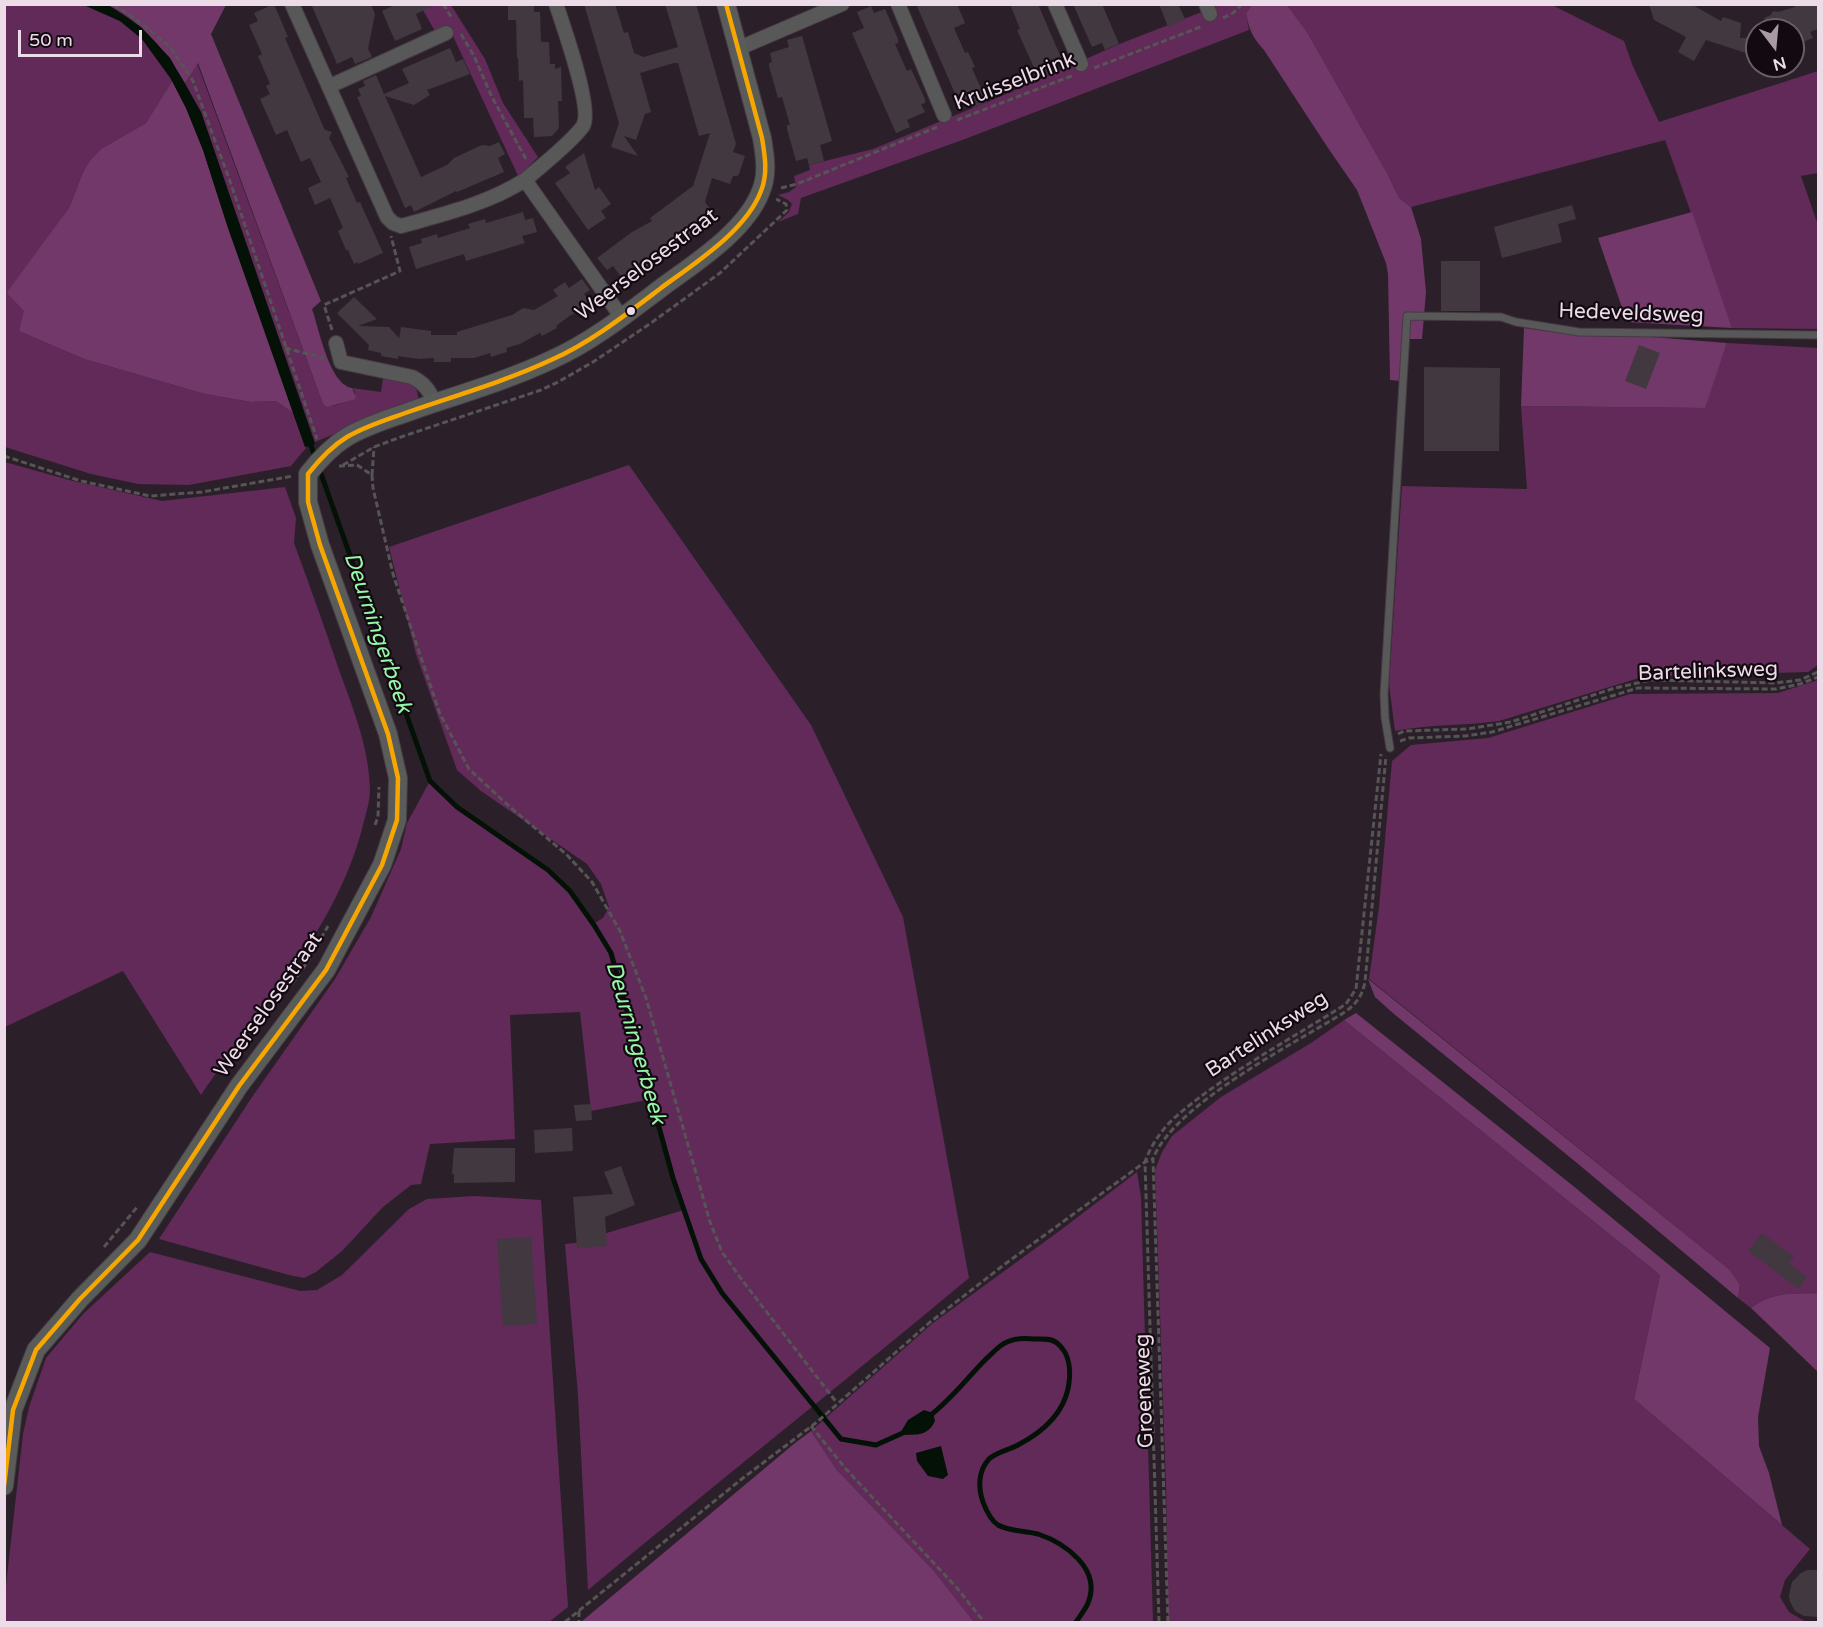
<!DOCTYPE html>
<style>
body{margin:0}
#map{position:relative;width:1823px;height:1627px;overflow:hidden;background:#2b2029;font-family:"Varela Round",sans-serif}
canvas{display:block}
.frame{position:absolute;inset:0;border:6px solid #ebdce7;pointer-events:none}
.north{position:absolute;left:1745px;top:18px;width:60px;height:60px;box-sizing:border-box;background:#130911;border:2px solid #695d67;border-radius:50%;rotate:164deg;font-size:16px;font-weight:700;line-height:24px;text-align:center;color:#ebdce7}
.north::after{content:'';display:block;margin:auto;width:21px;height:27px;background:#a89aa4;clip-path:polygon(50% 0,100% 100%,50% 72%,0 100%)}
.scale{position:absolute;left:18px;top:30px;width:124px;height:27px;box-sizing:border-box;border:3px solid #ebdce7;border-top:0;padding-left:8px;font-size:18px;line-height:21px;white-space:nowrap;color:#ebdce7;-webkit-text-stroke:4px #130911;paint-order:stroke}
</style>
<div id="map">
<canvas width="1823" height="1627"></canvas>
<div class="frame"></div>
<div class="north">N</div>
<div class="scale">50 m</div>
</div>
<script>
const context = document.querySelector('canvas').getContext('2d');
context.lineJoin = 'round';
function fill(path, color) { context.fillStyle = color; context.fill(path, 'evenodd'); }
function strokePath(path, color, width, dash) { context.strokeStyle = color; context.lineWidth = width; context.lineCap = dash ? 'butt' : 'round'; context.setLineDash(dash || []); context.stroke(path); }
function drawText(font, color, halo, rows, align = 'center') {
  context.font = font + ' "Varela Round",sans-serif'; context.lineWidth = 4.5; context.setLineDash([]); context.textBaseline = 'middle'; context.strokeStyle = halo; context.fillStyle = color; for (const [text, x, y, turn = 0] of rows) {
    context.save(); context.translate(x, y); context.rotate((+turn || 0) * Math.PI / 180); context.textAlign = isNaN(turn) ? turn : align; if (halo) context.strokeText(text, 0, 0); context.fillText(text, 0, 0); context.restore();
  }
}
fill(new Path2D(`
 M4 5H84L120 21 142 39 172 81 146 123 101 149 83 172 69 208 44 244 19 331 84 359 205 394 251 402 276 401 293 413 306 448 291 466 189 485 138 484 91 474 5 447Z
 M420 5H451L485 59 503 103 538 157 525 170 524 178 520 180 453 36 448 27 436 33Z
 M1217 5H1252L1246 13 1249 30 965 139 801 198 798 214 778 222 789 212 792 204 788 200 778 195 789 192 796 187 794 176 810 170 809 165 873 149 990 101 1122 43 1217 6Z
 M1287 5H1552L1624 41 1632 64 1659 122 1818 71V173L1801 176 1818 225V329L1732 328 1665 140 1411 207 1399 198 1387 173 1307 32Z
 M197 63 323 404 333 406 354 400 355 392 352 388 381 392 383 378C398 380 420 380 418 400L315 442 201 112 185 83Z
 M1727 343 1818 348V665L1808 672 1642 677 1499 721C1464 726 1429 724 1395 731L1389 684 1402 486 1527 489 1521 406 1704 408Z
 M5 462 69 480 162 501 285 487 296 518 294 543C309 584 324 625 338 667 352 706 369 746 370 789 370 803 365 816 362 829 335 931 259 1010 201 1095L123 971 5 1027Z
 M629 465 811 725 903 917 969 1278C843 1383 714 1485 588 1590L578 1395 565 1244 603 1240V1234L684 1210 673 1178 652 1099 591 1111 580 1012 510 1015 515 1139 430 1144 421 1184 411 1185 383 1207 342 1251 316 1272 304 1278 289 1275 159 1239 252 1097 335 979 371 917 401 849 407 823 430 781 457 807 548 870 570 891 593 924 603 918 609 907 601 884 587 864 481 791 457 770 416 654 389 547Z
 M1818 680V1293C1791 1294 1774 1291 1751 1308L1738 1298 1740 1285 1730 1270 1369 979 1379 907 1392 761 1411 745 1488 738 1630 694 1778 693Z
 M1344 1020 1660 1275 1634 1399 1810 1549 1785 1580 1780 1597 1789 1612 1806 1622H1168L1166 1486 1155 1170 1162 1152 1172 1136 1221 1097 1311 1043Z
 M1137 1172 1141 1197 1153 1622H974L934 1571 836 1469 811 1431 933 1323 1058 1232Z
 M475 1196 541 1200 568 1607 549 1622H5V1594L23 1434 29 1407 46 1358 83 1314 150 1252 300 1291 317 1290 342 1275 409 1209 427 1199Z`), '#612a59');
fill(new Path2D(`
 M108 5H226L211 34 321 301 312 309C319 328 329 384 352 388L356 397 354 400 327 407 323 404 198 63 185 83C166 51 142 22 108 5Z
 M1252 5H1287L1307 32 1387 173 1399 198 1411 207 1421 239 1426 292 1422 339H1402L1400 381 1390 380 1388 274 1386 263 1357 190 1326 145 1264 50C1253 38 1249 30 1246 13Z
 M172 81 186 108 203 150 228 228 267 334 293 413 276 401 251 402 205 394 84 359 19 331 24 311 7 293 8 291 69 208 83 172 90 161 101 149 146 123Z
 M1692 212 1732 328 1627 322 1598 238Z
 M1524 328 1575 335 1639 336 1727 343 1705 408 1521 406Z
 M1368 979 1730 1270 1740 1285 1738 1298 1577 1163 1394 1014 1375 997Z
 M1356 1013 1572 1185 1770 1348 1758 1417 1759 1446 1769 1473 1782 1525 1634 1399 1660 1275 1344 1020Z
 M1818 1293V1372L1751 1308C1774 1291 1791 1294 1818 1293Z
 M811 1431 836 1469 934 1571 974 1622H581L795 1443Z`), '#723869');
fill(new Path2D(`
 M84 5H108L141 27 170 58 201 112 315 444 305 447 228 228 203 150 186 108 170 77 142 39 120 21Z
 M924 1410 933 1413 935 1421C927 1438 914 1434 899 1435L908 1420Z
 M941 1446 948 1475 943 1479 928 1476 917 1461 916 1453Z`), '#041106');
strokePath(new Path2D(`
 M309 440 316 460
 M319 468 430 781 457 807 548 870 570 891 594 925 611 953 673 1178 701 1259 722 1293 841 1439 876 1445 905 1432
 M928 1417C950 1401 967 1378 986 1359 993 1353 999 1345 1007 1342 1015 1338 1026 1338 1034 1339 1041 1339 1051 1338 1057 1343 1071 1354 1071 1374 1068 1389 1062 1416 1041 1433 1018 1445 1009 1450 997 1452 989 1459 978 1471 978 1488 983 1502 986 1510 990 1520 998 1525 1010 1532 1024 1530 1038 1534 1065 1543 1102 1569 1088 1603 1085 1610 1080 1616 1076 1622`), '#041106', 5);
fill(new Path2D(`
 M274 4 288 37 285 38 323 126 325 130 332 132 329 138 349 177 346 178 357 203 360 202 383 253 358 264V262L354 264 348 250H346L338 231 343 228 330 198 315 205 308 188 321 182 310 158 301 162 287 130 276 135 260 99 270 94 266 86 270 84 258 56 262 54 249 25 258 21 254 13Z
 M311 4H371L375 14 368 49 372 57 355 64 352 57 337 64Z
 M397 4H436L416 14 422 29 395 41 382 11Z
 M508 4H534V12H540L541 42H549L550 64H555V69L561 67 562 101H558L559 128 552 136 534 137 533 118H524L523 80 519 81 518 58H517L516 20H508Z
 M584 4H615L624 33 628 32 634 53 644 57 678 47 665 4H696L736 144 733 152 745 156 739 174 737 176H733L730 184 712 178 705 202 717 218 690 238 686 239 684 236 661 254 664 258 637 278 634 279 632 276 625 282 613 266 607 270 597 258 632 232 652 221 650 218 693 186 710 133 699 136 678 63H674L640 73 651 112 645 114 636 140 624 136 638 156 611 147 619 123Z
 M916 4H957L965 23 954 28 965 53 968 52 975 67 972 68 987 102 973 108 969 101 960 105Z
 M1010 4H1038L1062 60 1053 64 1056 72 1039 79 1017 30 1020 29Z
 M1073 4H1102L1119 44 1105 50 1102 43 1092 47Z
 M1159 4H1178L1185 19 1168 27Z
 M1649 4H1691L1721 21 1723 17 1741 23 1740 38H1749V54L1706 40 1694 61 1678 52 1686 37 1654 20Z
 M1794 4H1818V29L1810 32 1813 38 1793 46V30H1768L1764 18 1771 15 1773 11 1778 12 1795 7Z
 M871 6 874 13 885 9 898 39V43L895 44 907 71 911 69 925 99V103L921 104 925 112 907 120 910 127 896 133 852 33 864 28 857 12Z
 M802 36 832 141 820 145 824 161 809 165 807 158 796 161 787 129V125H790L782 97 778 98 769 66V63L772 62 770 53 789 47 787 40Z
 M450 48 456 62 463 59 470 74 427 90 430 95 414 105 385 96 421 177 447 165 454 158 482 145 490 146 499 142 505 154 498 158 504 172 457 192 456 191 414 212 411 205 405 208 357 97 361 96 358 89 365 86 363 81 376 75 384 94 409 83 402 69Z
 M584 153 595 190 599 187 611 204 601 211 606 218 588 230 555 183 570 173 565 167Z
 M1572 205 1576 219 1558 224 1562 242 1502 258 1494 227Z
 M523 212 525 220 533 218 537 232 522 236 525 243 466 261 464 254 416 269 409 247 422 243 421 239 437 234 438 238 470 228 468 224 485 219 486 223Z
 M1441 261H1480V311H1441Z
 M582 279 590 290 584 294 591 304 568 317 556 326 557 328 542 336 540 333 520 344 506 348 507 352 491 357 490 353 474 358H451V362H434V358L419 359 398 356V359L381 356V353L368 350 369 345 337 313 354 297 377 319 358 326 389 327 399 338 401 327 431 331V335H457V332L512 315 523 308 534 310 558 296 553 290 565 282 569 288Z
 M1639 345 1660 353 1646 389 1625 381Z
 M1424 367 1500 368 1499 451H1424Z
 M591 1104 592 1120 576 1121 574 1105Z
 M572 1128 573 1151 535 1153 534 1130Z
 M454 1148H515V1182L454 1183V1174H452Z
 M621 1166 635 1205 605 1217 607 1246 577 1248 573 1197 613 1194 604 1172Z
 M1762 1233 1794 1257 1789 1263 1807 1277 1799 1289 1748 1251Z
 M531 1237 537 1324 503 1326 497 1239Z
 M1807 1570H1818V1617L1804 1616 1795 1611 1790 1602 1789 1595 1792 1582 1801 1573Z`), '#423840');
const lane = new Path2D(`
 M1390 748 1385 718 1384 694 1407 316 1501 317 1516 322 1579 332 1818 335`);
const street = new Path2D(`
 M292 4 387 217 393 223 401 226C444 214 487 204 525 180L622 318
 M898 4 944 115
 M1055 4 1081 64
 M1206 4 1210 14
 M737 49 842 4
 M330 86 446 33
 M525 180C541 166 571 143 583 126 593 110 563 25 556 4
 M336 343 341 362 412 377C424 383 429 390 435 403`);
const secondary = new Path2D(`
 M4 1486 13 1410 36 1350 80 1299 138 1240 239 1086 326 970 382 865 397 820 398 778 388 734 320 545 308 502V474C319 460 332 446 347 437 367 425 389 419 411 411 457 395 506 381 551 360 590 343 628 313 661 288 695 263 746 231 761 191 768 174 765 156 762 138L726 4`);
strokePath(lane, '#453b43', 9);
strokePath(street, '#453b43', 16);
strokePath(secondary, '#453b43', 20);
strokePath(new Path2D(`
 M114 4 140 22 170 47 193 81 231 184 317 439
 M443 4 452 18
 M1223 18 1233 13 1242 4
 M461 34 474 56 492 97 527 161
 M1094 68 1203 26
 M957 120 1074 75
 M781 188 797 184 937 127
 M332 330 324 305 400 271 391 236
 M285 348 324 358
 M4 456 81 481 150 496 202 492 293 476
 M343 465 374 447 401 437 541 390 558 382 593 362 651 323 720 273 787 210 786 204 776 199
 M339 466 357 465 372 475 373 488 393 574 440 714 469 769 510 807 566 854 592 882 620 931 646 998 710 1222 722 1252 742 1280 837 1403
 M372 475 374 447
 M1398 734 1404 731 1467 729 1511 722 1615 688 1651 680 1776 683 1800 680 1818 672
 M1400 741 1409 738 1465 736 1492 732 1638 688 1776 689 1800 684 1818 677
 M375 825 378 817 379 787
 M292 984 308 961 328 926
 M104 1247 138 1206
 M811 1426 846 1469 957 1588 984 1622
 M579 1611V1622
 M565 1622 743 1478 817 1422 929 1323 1005 1264 1145 1162 1153 1159
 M1159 1622 1145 1162C1151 1144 1165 1125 1180 1113 1230 1071 1291 1039 1346 1004L1356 989 1381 754
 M1168 1622 1153 1159C1173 1105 1295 1043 1345 1012 1357 1003 1362 996 1365 982L1386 756`), '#565455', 3, [6, 3]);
strokePath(lane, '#585858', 7);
strokePath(street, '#585858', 14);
strokePath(secondary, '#5a5c5a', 18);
strokePath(new Path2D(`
 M4 1486 13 1410 36 1350 80 1299 138 1240 239 1086 326 970 382 865 397 820 398 778 388 734 320 545 308 502V474C319 460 332 446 347 437 367 425 389 419 411 411 457 395 506 381 551 360 590 343 628 313 661 288 695 263 746 231 761 191 768 174 765 156 762 138L726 4`), '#f7a600', 4.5);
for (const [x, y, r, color] of [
 [631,311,5,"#ebdce7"]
]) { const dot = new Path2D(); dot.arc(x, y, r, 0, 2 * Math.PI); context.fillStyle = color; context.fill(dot); strokePath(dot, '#130911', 2); }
drawText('21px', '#ebdce7', '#130911', [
 ["Kruisselbrink",1015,82,-21],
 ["Weerselosestraat",647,265,-37],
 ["Hedeveldsweg",1631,314,2],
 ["Bartelinksweg",1708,672,-2],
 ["Weerselosestraat",269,1005,-55],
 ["Bartelinksweg",1267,1035,-33],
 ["Groeneweg",1145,1391,-92]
]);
drawText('italic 22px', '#94f8a7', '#130911', [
 ["Deurningerbeek",377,633,71],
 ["Deurningerbeek",635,1043,74]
]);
</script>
